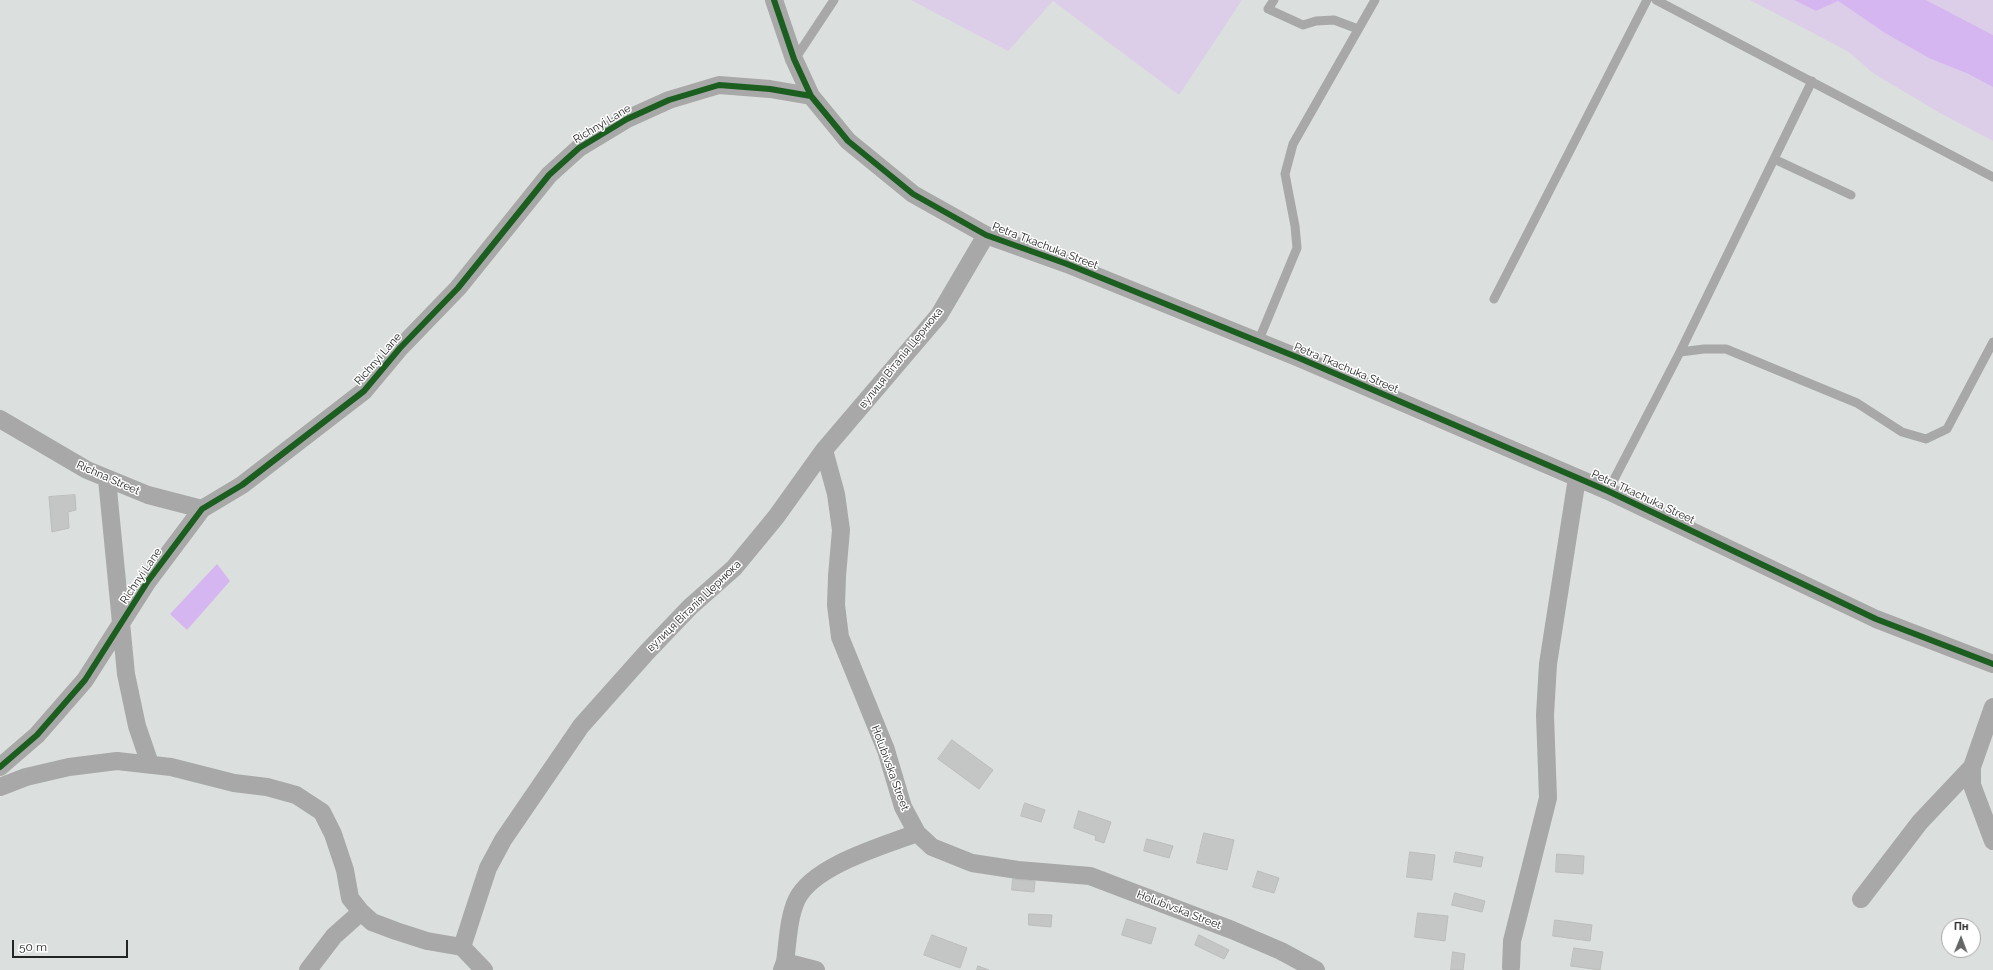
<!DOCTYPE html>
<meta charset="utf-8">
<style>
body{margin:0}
#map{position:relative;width:1993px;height:970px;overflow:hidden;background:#dbdfdd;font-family:Raleway,sans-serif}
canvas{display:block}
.north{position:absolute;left:1941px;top:918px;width:40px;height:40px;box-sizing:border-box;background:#fff;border:1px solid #a7a8a7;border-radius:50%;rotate:1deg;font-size:11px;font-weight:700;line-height:16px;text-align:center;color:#232524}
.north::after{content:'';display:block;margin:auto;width:14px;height:18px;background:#636665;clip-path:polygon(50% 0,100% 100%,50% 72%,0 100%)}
.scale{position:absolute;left:12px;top:940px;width:116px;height:18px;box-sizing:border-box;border:2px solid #232524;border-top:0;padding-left:5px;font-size:12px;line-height:14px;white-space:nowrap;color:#232524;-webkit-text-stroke:3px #fff;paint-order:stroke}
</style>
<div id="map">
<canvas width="1993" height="970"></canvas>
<div class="north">Пн</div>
<div class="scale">50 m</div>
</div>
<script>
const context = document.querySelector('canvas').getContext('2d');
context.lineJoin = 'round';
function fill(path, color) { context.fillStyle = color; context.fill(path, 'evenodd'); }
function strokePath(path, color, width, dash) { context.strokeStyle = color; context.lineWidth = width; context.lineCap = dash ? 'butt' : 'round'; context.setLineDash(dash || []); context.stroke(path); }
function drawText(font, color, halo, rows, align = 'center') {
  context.font = font + ' Raleway,sans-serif'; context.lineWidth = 3; context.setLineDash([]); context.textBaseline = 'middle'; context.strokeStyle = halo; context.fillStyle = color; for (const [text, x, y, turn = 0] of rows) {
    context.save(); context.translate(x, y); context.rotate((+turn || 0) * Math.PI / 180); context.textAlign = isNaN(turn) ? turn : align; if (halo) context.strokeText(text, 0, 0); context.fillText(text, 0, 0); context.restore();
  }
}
fill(new Path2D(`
 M911 0H1242L1179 95 1053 1 1008 51Z
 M1750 0H1794L1816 11 1838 1 1885 33 1993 87V141L1940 113 1873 73 1849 52Z
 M1926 0H1993V35Z`), '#dccee9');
fill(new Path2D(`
 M1794 0H1926L1993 35V87L1966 73 1929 58 1885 33 1838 1 1816 11Z
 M217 564 230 581 187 630 170 614Z`), '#d5b6f1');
const building = new Path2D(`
 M75 495 76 510 68 512 69 528 52 532 49 497Z
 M952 740 993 770 979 789 938 759Z
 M1025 803 1045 810 1041 822 1021 816Z
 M1079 811 1111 822 1104 843 1095 840 1096 836 1074 828Z
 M1204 833 1234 840 1227 870 1197 863Z
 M1147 839 1173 846 1169 858 1144 851Z
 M1410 852 1435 855 1432 880 1407 877Z
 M1456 852 1483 857 1481 867 1454 862Z
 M1557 854 1584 856 1583 874 1556 872Z
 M1258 871 1279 878 1274 893 1253 887Z
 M1013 879 1035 881 1034 892 1012 890Z
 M1455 893 1485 901 1482 912 1452 905Z
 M1418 913 1448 916 1445 941 1415 937Z
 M1029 914 1052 915 1051 927 1029 925Z
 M1127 919 1156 928 1151 944 1122 935Z
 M1555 920 1592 925 1590 941 1553 936Z
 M932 935 967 948 960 968 924 955Z
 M1199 935 1229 950 1224 959 1195 945Z
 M1574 948 1603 952 1600 970 1571 966Z
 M1453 952 1465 954 1463 970H1451Z
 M978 966 989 970H977Z`);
fill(building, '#c3c6c5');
strokePath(building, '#bbbdbb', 1);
strokePath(new Path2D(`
 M1274 0 1268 9 1303 25 1316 21 1334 20 1358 29
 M1656 0 1993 177
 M795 59 834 0
 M1774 159 1851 195
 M1494 299 1647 0
 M1258 342 1297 248 1295 226 1285 174 1293 144 1375 0
 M1680 352 1812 81
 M1608 491 1680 352 1704 349H1726L1857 403 1902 432 1926 439 1947 429 1993 342`), '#a7a8a7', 9);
strokePath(new Path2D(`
 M774 0 794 59 811 96 848 141 913 194 986 235 1067 264 1299 358 1608 491 1876 619 1993 664
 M0 419 87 470 148 495 202 509
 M824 450 836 494 841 530 837 576 836 605 840 637 886 750 903 807 917 833 932 847 972 863 1018 870 1090 876 1232 930 1281 951 1316 970
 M107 479 126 674 137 726 150 764
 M1993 707 1972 767V785L1993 841
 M0 767 37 735 85 680 148 581 202 509 242 485 364 391 400 348 458 288 549 175 579 148 627 119 669 100 719 85 770 89 811 96
 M0 787 26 777 69 767 117 761 171 767 234 783 267 787 296 795 322 812 333 834 345 870 350 898 361 912 372 922 396 931 427 941 462 947
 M1861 899 1920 822 1972 767
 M785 962C788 942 788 918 797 899 814 865 883 846 917 833
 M1511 967 1512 941 1548 798 1545 715 1548 664 1577 478
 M308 970 334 936 361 912
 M484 970 462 947 488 868 503 840 581 726 647 652 690 607 734 568 776 517 824 450 939 315 986 235
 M782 970 785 962 816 970`), '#a7a8a7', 18);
strokePath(new Path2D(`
 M774 0 794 59 811 96 848 141 913 194 986 235 1067 264 1299 358 1608 491 1876 619 1993 664
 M0 767 37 735 85 680 148 581 202 509 242 485 364 391 400 348 458 288 549 175 579 148 627 119 669 100 719 85 770 89 811 96`), '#1b5e20', 6);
drawText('11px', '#232524', '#fff', [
 ["Richnyi Lane",602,124,-31],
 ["Petra Tkachuka Street",1045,246,21],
 ["вулиця Віталія Цернюка",901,358,-51],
 ["Richnyi Lane",378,359,-49],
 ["Petra Tkachuka Street",1346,368,23],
 ["Richna Street",108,478,24],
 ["Petra Tkachuka Street",1643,497,25],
 ["Richnyi Lane",141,576,-56],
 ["вулиця Віталія Цернюка",694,606,-44],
 ["Holubivska Street",890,768,70],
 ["Holubivska Street",1179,910,21]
]);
</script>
